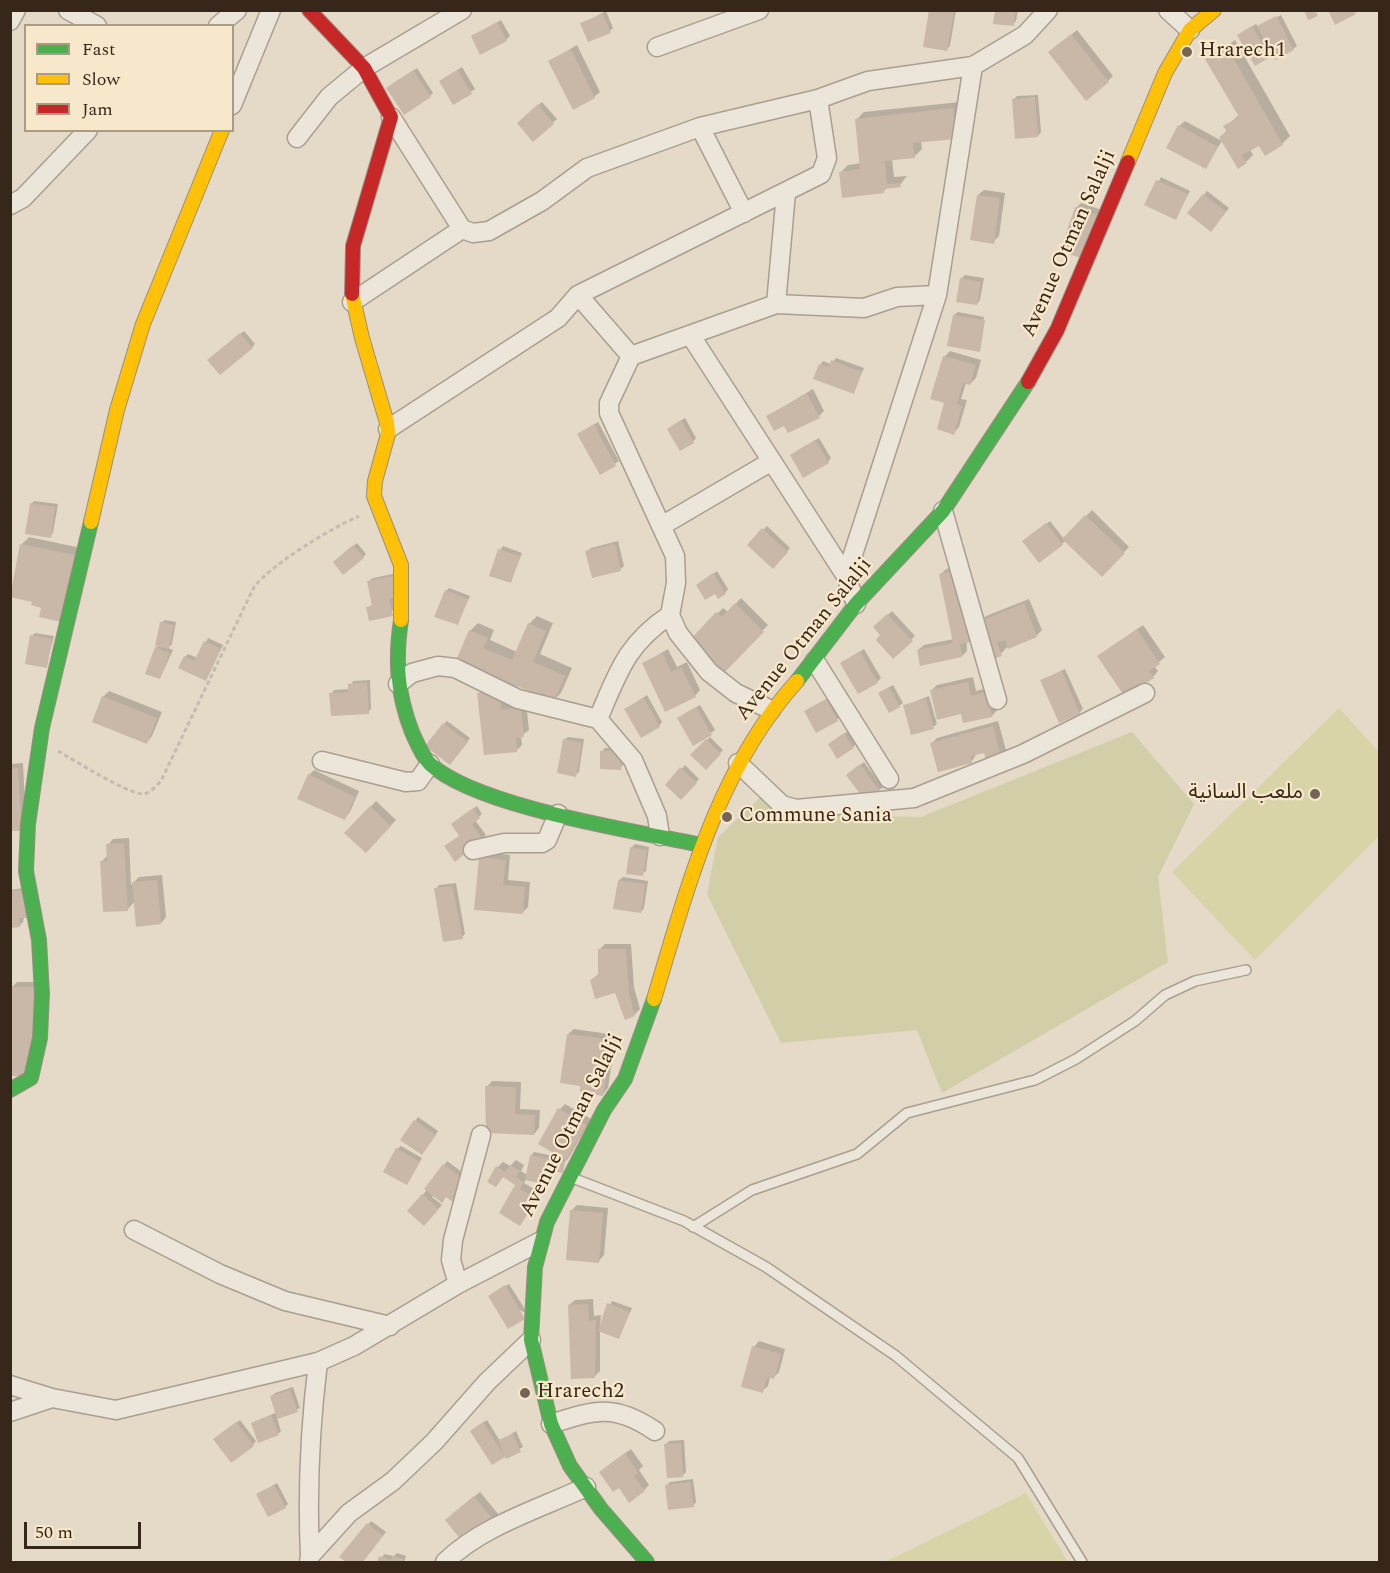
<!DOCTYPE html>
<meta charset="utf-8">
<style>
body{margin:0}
#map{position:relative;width:1390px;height:1573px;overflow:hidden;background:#e5dac7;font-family:Spectral,serif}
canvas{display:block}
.frame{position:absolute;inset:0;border:12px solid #37261a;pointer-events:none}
.legend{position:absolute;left:24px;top:24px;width:210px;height:108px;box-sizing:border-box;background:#f8e8cb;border:2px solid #ab9a84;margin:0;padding:8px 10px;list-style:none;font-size:18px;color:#37261a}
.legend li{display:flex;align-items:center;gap:12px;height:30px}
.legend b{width:30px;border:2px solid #ab9a84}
.scale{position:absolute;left:24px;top:1522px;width:117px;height:27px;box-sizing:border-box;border:3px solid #37261a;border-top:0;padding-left:8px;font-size:18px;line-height:21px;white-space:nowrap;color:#37261a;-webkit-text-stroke:4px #f8e8cb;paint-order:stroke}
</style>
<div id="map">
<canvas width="1390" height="1573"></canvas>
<div class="frame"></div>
<ul class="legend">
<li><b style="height:8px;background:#4caf50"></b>Fast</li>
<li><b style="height:8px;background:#ffc107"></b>Slow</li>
<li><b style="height:8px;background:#c62828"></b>Jam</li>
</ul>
<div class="scale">50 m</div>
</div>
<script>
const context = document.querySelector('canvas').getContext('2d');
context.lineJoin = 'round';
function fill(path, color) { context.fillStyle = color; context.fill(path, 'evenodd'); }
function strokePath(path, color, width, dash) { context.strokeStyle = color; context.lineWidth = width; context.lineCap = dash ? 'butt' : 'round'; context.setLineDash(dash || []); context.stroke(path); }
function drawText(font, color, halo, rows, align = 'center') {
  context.font = font + ' Spectral,"Noto Sans Arabic",serif'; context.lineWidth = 4.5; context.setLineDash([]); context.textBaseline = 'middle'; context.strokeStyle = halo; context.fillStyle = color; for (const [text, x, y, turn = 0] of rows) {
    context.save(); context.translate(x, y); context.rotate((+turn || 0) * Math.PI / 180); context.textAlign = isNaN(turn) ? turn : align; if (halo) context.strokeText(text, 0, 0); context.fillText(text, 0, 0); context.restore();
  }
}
fill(new Path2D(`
 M1339 708 1379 752V836L1255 960 1172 872Z
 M1026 1493 1068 1562H885Z`), '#d8d4a8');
fill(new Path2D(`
 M1132 732 1194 804 1158 877 1168 962 942 1093 917 1030 781 1043 707 894 718 837 764 794 802 815 921 817Z`), '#d1cea8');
fill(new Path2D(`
 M930 10H956L950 46 946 50Z
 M996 10H1018L1016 21 1013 24Z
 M606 11 613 28 610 31 582 24Z
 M1281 15 1297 46 1293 49 1273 52 1256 64 1242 32 1256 24 1258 27Z
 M501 20 510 36 506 40 473 37Z
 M1077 30 1113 76 1108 81 1056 47Z
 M1235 40 1290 136 1282 144H1260L1250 149 1253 155 1246 162 1221 137 1227 130 1225 127 1239 115 1207 60Z
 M577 45 600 92 594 97 550 61Z
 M462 67 475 89 454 103 444 78Z
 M417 68 433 93 430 96 391 85Z
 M1038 95 1041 132 1038 136 1013 100 1017 96Z
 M542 102 557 119 533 140 522 120Z
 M960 102 963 130 921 141 922 149 914 157 892 159 894 177 907 176 900 185 888 187 883 192 841 172 848 165 861 163 856 120 864 112Z
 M1185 121 1222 141 1205 168 1179 126Z
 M1161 177 1190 191 1175 219 1146 205Z
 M984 190 1005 193 999 236 993 242 978 195Z
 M1207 191 1229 208 1214 227 1204 195Z
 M1081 203 1102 210 1084 257 1076 208Z
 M965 275 984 278 980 300 977 304 961 279Z
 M958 312 984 317 979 350 954 315Z
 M244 331 255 344 252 347 213 357Z
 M950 351 981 360 976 378 970 384 966 383 961 399 967 400 959 427 954 433 946 402 944 357Z
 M836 358 864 368 853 392 820 365 823 361 831 364Z
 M813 389 824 411 819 416 785 424 768 416Z
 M685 418 696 438 693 442 668 429Z
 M598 422 619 461 600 473 579 434Z
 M819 438 831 458 828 462 795 452Z
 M34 501 58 504 53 533 50 536 31 504Z
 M1092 510 1129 547 1102 575 1066 540 1062 544 1027 538 1050 521 1064 539Z
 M767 526 790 548 773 567 749 545Z
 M29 537 81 548 43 607 22 544Z
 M618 541 624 566 620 569 587 551 591 548Z
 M357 543 366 554 363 557 338 559Z
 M503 546 522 553 511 581 500 550Z
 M964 565 967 651 962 656 918 650 924 645 954 639 941 574 946 569Z
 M717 571 728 589 725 593 698 585Z
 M397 573 395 611 368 608 373 604 369 581 373 578Z
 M449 588 470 596 457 624 446 591Z
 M741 598 768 625 722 673 689 643 723 608 728 612Z
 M1029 599 1042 630 1036 636 1006 648 1001 654 980 622 986 616Z
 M892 611 915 636 893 657 882 635 875 627Z
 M537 616 553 623 540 654 572 668 561 693 554 700 457 662 470 631 478 623 494 630 490 640 517 652 529 624Z
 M165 620 176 622 172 644 168 648 173 650 160 678 156 648 159 645 161 623Z
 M1143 625 1165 657 1154 666 1158 671 1153 677 1099 656Z
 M35 633 54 636 46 666 32 636Z
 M208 638 223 645 206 679 185 657 188 654 198 658Z
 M668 649 677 667 687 662 700 690 695 696 644 663Z
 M864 649 881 678 877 682 842 663Z
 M1065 669 1083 709 1079 713 1042 680Z
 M973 677 976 691 992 687 997 710 992 716 962 712 932 690 937 685Z
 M370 680 371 709 368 712 331 694 334 690 350 689 353 681Z
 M893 685 903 703 899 706 880 693Z
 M504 686 506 705 526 703 529 730 521 736 522 745 516 751 479 694 484 688Z
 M109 691 162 712 152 736 147 742 103 697Z
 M647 695 662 722 659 726 626 709Z
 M929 696 937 724 933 727 904 706Z
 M830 697 840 716 837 720 806 711Z
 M700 705 715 730 694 744 682 715Z
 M447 721 470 738 453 760 444 724Z
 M998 721 1006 750 1000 756 985 751 977 753 972 761 931 744 937 738Z
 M848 731 856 744 853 747 833 741Z
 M568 737 584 739 579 772 575 775 564 740Z
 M710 737 723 750 706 768 692 755Z
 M605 748H624L623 765 620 768 602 751Z
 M864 762 883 787 866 800 851 772Z
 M23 763 26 824 10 830V764Z
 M685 765 699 779 681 798 667 785Z
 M314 770 359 791 350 812 345 818 309 775Z
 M376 801 396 820 366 851 346 833Z
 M477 806 482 814 475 820 486 835 482 838 461 835 456 821Z
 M129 838 131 885 139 877 162 875 166 917 161 923 135 901 127 910 101 862 107 856 108 845 113 839Z
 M635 844 649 847 646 871 642 874 631 848Z
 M486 852 510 855 508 880 530 882 528 907 522 913 481 858Z
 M623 877 648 881 644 908 641 912 619 880Z
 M456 883 465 934 462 937 436 889 439 885Z
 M30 887 23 922 19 926 10 913V890Z
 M605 944H631L634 987 640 1009 634 1015 616 991 591 980 600 973 599 950Z
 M17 982H41L36 1013 11 988Z
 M574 1029 616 1035 608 1088 603 1094 568 1034Z
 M492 1081 521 1082 520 1109 540 1110 539 1128 534 1134 487 1087Z
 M565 1104 591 1119 568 1159 555 1170 550 1183 527 1178 524 1183 541 1193 520 1224 518 1184 504 1176 496 1185 498 1167 503 1162 510 1166 516 1160 524 1165 521 1171 527 1175 531 1156 534 1152 563 1158 560 1109Z
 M418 1117 438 1131 425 1150 402 1140Z
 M401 1146 422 1158 407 1184 397 1149Z
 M447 1161 470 1178 447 1195H434L432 1197 442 1205 424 1224 423 1195Z
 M577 1205 608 1208 604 1255 599 1261 571 1211Z
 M509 1284 528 1314 489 1296Z
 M593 1299 594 1316 601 1315 600 1326 612 1301 632 1308 619 1337 600 1330V1371L594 1377 569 1305 575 1300Z
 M759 1341 785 1349 779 1372 773 1378 770 1377 768 1386 762 1391 754 1347Z
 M293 1387 300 1408 277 1418 281 1431 278 1434 252 1423 277 1412 272 1397 275 1393Z
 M240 1420 256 1441 253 1445 218 1436Z
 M487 1420 500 1441 516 1431 523 1447 504 1456 475 1428Z
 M684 1440 686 1472 683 1475 666 1444 669 1441Z
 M631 1449 643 1466 639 1470 649 1485 644 1490 619 1486 606 1467Z
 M693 1479 696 1502 693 1506 666 1486 670 1482Z
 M277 1483 288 1504 285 1507 258 1494Z
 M480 1492 498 1514 493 1519 452 1514Z
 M371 1521 386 1532 362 1562H348L342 1557Z
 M397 1553 406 1556 404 1562H379L384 1554 394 1556Z`), '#0003');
fill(new Path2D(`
 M929 10H954L947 51 923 47Z
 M995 10H1015L1014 26 993 24Z
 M1304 10H1315L1318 16 1308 20Z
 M1328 10H1354L1356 14 1335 25Z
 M603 14 611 33 588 42 580 23Z
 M1276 16 1294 50 1275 60 1257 26Z
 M497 22 507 41 480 55 471 36Z
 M1252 26 1270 57 1255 66 1237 35Z
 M1071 34 1109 82 1086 101 1048 52Z
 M1227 47 1283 145 1265 156 1259 146 1242 155 1247 163 1238 169 1219 137 1227 132 1223 126 1239 117 1205 59Z
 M571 49 595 98 573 110 548 61Z
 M413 70 431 97 404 115 386 88Z
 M458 70 472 94 453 105 439 81Z
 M1035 97 1038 137 1015 139 1012 99Z
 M538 104 554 124 533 142 517 123Z
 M953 108 956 139 913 143 915 158 885 161 887 184 900 183 901 187 884 189V193L842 198 839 172 860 169 855 119Z
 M1178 125 1218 147 1206 169 1166 148Z
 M1156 180 1188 194 1176 220 1144 205Z
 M1203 194 1226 212 1211 232 1187 213Z
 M977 195 1000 198 994 244 970 240Z
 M1075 207 1098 215 1084 259 1060 251Z
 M960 278 981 282 977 305 956 302Z
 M953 315 985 320 980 352 947 346Z
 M240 333 253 348 220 375 207 360Z
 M943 356 976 365 970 385 963 383 957 404 962 406 954 435 937 429 944 403 930 399Z
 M831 360 862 372 854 394 813 379 819 364 829 367Z
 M807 394 820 418 788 433 784 426 774 431 766 416Z
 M681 420 694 443 680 451 667 429Z
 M594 424 616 466 600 475 577 434Z
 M815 440 829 463 803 478 790 455Z
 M30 503 55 507 51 538 25 534Z
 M1085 515 1125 553 1102 577 1062 539Z
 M1046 523 1063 545 1039 563 1022 541Z
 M762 528 788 552 773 569 747 545Z
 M20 544 75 555 61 622 39 617 41 608 31 605 32 602 10 597Z
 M615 544 621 571 592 578 585 551Z
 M353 545 364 558 343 575 333 562Z
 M498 549 520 556 511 583 489 576Z
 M959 570 976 641 960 644 962 657 920 666 917 650 953 643 939 574Z
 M713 573 726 594 718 599 715 594 705 600 696 585Z
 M393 576 398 597 389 599 393 616 369 621 366 607 372 606 367 581Z
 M445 590 468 599 458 625 434 617Z
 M735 603 764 632 722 675 687 643 716 612 722 617Z
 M1024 603 1037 637 1008 649 1005 640 997 643 1002 656 993 659 978 622Z
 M887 614 913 641 893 659 876 640 880 635 873 627Z
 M160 622 174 625 169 649 155 646Z
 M528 623 546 631 533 662 565 676 554 702 517 686 516 689 455 663 469 630 488 638 483 648 512 660Z
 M1137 629 1160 664 1149 671 1154 678 1125 697 1097 656Z
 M30 635 52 639 47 668 25 664Z
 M204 641 221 649 206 681 178 668 184 656 194 661Z
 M155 647 170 653 160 679 145 674Z
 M860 651 878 683 858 694 840 663Z
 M663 653 671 672 681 667 696 697 665 712 642 663Z
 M1062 671 1080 714 1059 723 1040 680Z
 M367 682 369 714 331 716 329 693 348 692V684Z
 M968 682 971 696 987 692 992 717 963 723 961 714 937 720 930 690Z
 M889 687 900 707 889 713 878 693Z
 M499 691 501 710 521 707 524 737 516 738 517 752 484 755 477 693Z
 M102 696 157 718 147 744 92 722Z
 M644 698 660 727 641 738 624 709Z
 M826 699 838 721 816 733 804 711Z
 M926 699 934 729 911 735 903 705Z
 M696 707 712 735 693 746 677 718Z
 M443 723 468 742 450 765 425 746Z
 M993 726 1001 757 986 761 984 753 971 756 972 763 938 772 930 743Z
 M844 733 854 748 837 759 828 744Z
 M563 739 582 743 576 777 557 773Z
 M706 739 721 754 706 770 690 755Z
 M600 751H621V770L600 769Z
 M860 764 880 792 866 802 846 775Z
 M680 767 697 783 681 800 665 785Z
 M18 768 22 831H10V769Z
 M308 774 355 797 345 820 297 799Z
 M370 806 391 826 366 853 344 833Z
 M473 808 480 818 472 824 483 839 455 862 444 846 459 836 451 824Z
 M124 843 128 911 103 912 100 861H107L106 844Z
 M630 847 647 850 643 876 626 874Z
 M479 857 506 860 503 885 525 887 523 914 474 910Z
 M157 880 161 924 136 927 132 882Z
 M618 880 645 884 641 913 613 909Z
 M452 886 463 939 443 942 434 888Z
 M27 890 29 918H19L20 927 10 928V891Z
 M598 949H626L629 993 635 1016 625 1020 615 993 595 999 590 980 598 976Z
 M10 987H37L30 1076H10Z
 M567 1034 612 1040 603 1096 580 1092V1086L560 1083Z
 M485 1086 516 1087 515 1114 535 1115 534 1135 486 1133Z
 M558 1108 586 1125 566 1160 538 1144Z
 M414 1120 436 1135 422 1155 400 1140Z
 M396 1148 420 1162 407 1185 383 1172Z
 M530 1155 565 1162 563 1173 553 1171 550 1185 525 1180Z
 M443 1164 468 1182 453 1202 446 1197 442 1203 424 1189Z
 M510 1165 520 1171 516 1177 524 1182 520 1189 537 1199 520 1226 499 1213 515 1185 503 1177 496 1187 487 1182 496 1166 505 1172Z
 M422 1194 439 1209 424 1226 407 1211Z
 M570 1210 603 1213 599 1263 566 1260Z
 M505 1285 525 1319 508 1329 488 1296Z
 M607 1303 630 1312 619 1339 598 1331Z
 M588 1304 589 1321 596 1320 595 1378 571 1379 568 1305Z
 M752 1346 781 1354 774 1379 767 1377 763 1393 741 1387Z
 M290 1390 298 1412 277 1419 270 1396Z
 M271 1415 279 1435 258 1443 251 1423Z
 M236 1422 254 1446 231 1463 213 1439Z
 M483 1422 505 1457 492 1465 470 1431Z
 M513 1434 521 1452 506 1459 498 1440Z
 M681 1443 683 1477 667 1478 664 1444Z
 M625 1453 638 1473 634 1476 645 1491 629 1503 619 1488 613 1492 599 1472Z
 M690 1482 694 1507 668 1510 665 1485Z
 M274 1485 286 1508 268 1517 256 1494Z
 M474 1496 494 1521 466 1546 445 1520Z
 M367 1523 383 1536 363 1562H346L339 1557Z
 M379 1556 391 1560 392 1556 403 1559 402 1562H377Z`), '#c9b7a8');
const lane = new Path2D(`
 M570 1177 684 1221 766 1267 896 1356 1018 1458 1082 1562
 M693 1227 752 1190 857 1154 907 1113 1035 1080 1076 1059 1135 1021 1165 995 1195 981 1246 970`);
const street = new Path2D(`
 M68 10 97 26
 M1168 10 1190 30
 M10 21 16 10
 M218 26 237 10
 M657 47 759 10
 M232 105 271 10
 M391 117 462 229
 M700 127 744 213
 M297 138 329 97 364 68 462 10
 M786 193 776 304 864 308 897 297 937 295
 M10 205 23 198 88 130
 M578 295 631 356 609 403V413L675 556 676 583 670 615 678 633 709 672 736 693 771 710
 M352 302 462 229 473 233 489 231 542 201 587 168 700 127 818 99 868 81 973 66 1025 35 1048 10
 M691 336 846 576 856 604
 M631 356 776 304
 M388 429 558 318 578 295 821 174 827 158 818 99
 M943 511 997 700
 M663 525 772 461
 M846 576 937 295 973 66
 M815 661 889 779
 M398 684 412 673 438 666 455 668 518 699 598 719 633 760 657 816 660 836
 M598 719C618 673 626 644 670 615
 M322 761 406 782 418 781 430 764
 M738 763 782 805 796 809 914 798 1023 754 1145 693
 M473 850 504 843H542L547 840 558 814
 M134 1230 220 1274 285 1301 390 1326
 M458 1284 451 1260 453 1240 481 1135
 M10 1385 52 1398 116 1410 318 1362 354 1346 458 1284 539 1242
 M10 1412 52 1398
 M551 1424C595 1410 614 1403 655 1431
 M310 1556C307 1491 310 1427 318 1362
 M309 1562 310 1556 349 1513 393 1481 434 1442 487 1382 531 1340
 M445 1562C482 1526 539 1509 586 1487`);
const fast = new Path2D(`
 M401 620C395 660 397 694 412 732 417 743 422 756 430 764 477 807 635 831 701 845
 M797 681 856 604 943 511 1028 382
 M10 1090 31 1078 40 1038 42 994 39 940 26 871 28 824 42 728 91 522
 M647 1562 601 1509 570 1466 551 1424 531 1340 535 1267 547 1222 604 1110 625 1079 654 999`);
const slow = new Path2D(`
 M1128 162 1165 73 1190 30 1214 10
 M352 294 362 338 387 423 388 434 375 481 374 496 401 565V620
 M91 522 117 410 143 324 222 130
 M654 999C688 886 717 770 797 681`);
const jam = new Path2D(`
 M309 10 364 68 391 117 353 246 352 294
 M1028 382 1057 330 1128 162`);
strokePath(lane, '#a99f91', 12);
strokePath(street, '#a99f91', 21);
strokePath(fast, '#998e81', 16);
strokePath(slow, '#998e81', 16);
strokePath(jam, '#998e81', 16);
strokePath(new Path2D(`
 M58 751C76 761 124 792 142 794 150 794 156 786 161 781L254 587C273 563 330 529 359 516`), '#c4bbb1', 3, [4.5, 3]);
strokePath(lane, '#ece5da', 9);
strokePath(street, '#ece5da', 18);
strokePath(fast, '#4caf50', 14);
strokePath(slow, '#ffc107', 14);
strokePath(jam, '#c62828', 14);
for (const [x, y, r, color] of [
 [1187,52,6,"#746557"],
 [1315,794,6,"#746557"],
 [727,817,6,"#746557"],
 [525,1393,6,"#746557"]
]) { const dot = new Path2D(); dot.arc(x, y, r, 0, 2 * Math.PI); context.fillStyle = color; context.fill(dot); strokePath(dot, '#f8e8cb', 2); }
drawText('21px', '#37261a', '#f8e8cb', [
 ["Hrarech1",1199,52],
 ["ملعب السانية",1303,794,"right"],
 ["Commune Sania",739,817],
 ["Hrarech2",537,1393]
], 'left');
drawText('21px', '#37261a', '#f8e8cb', [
 ["Avenue Otman Salalji",1070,244,-66],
 ["Avenue Otman Salalji",805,640,-51],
 ["Avenue Otman Salalji",573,1126,-63]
]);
</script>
